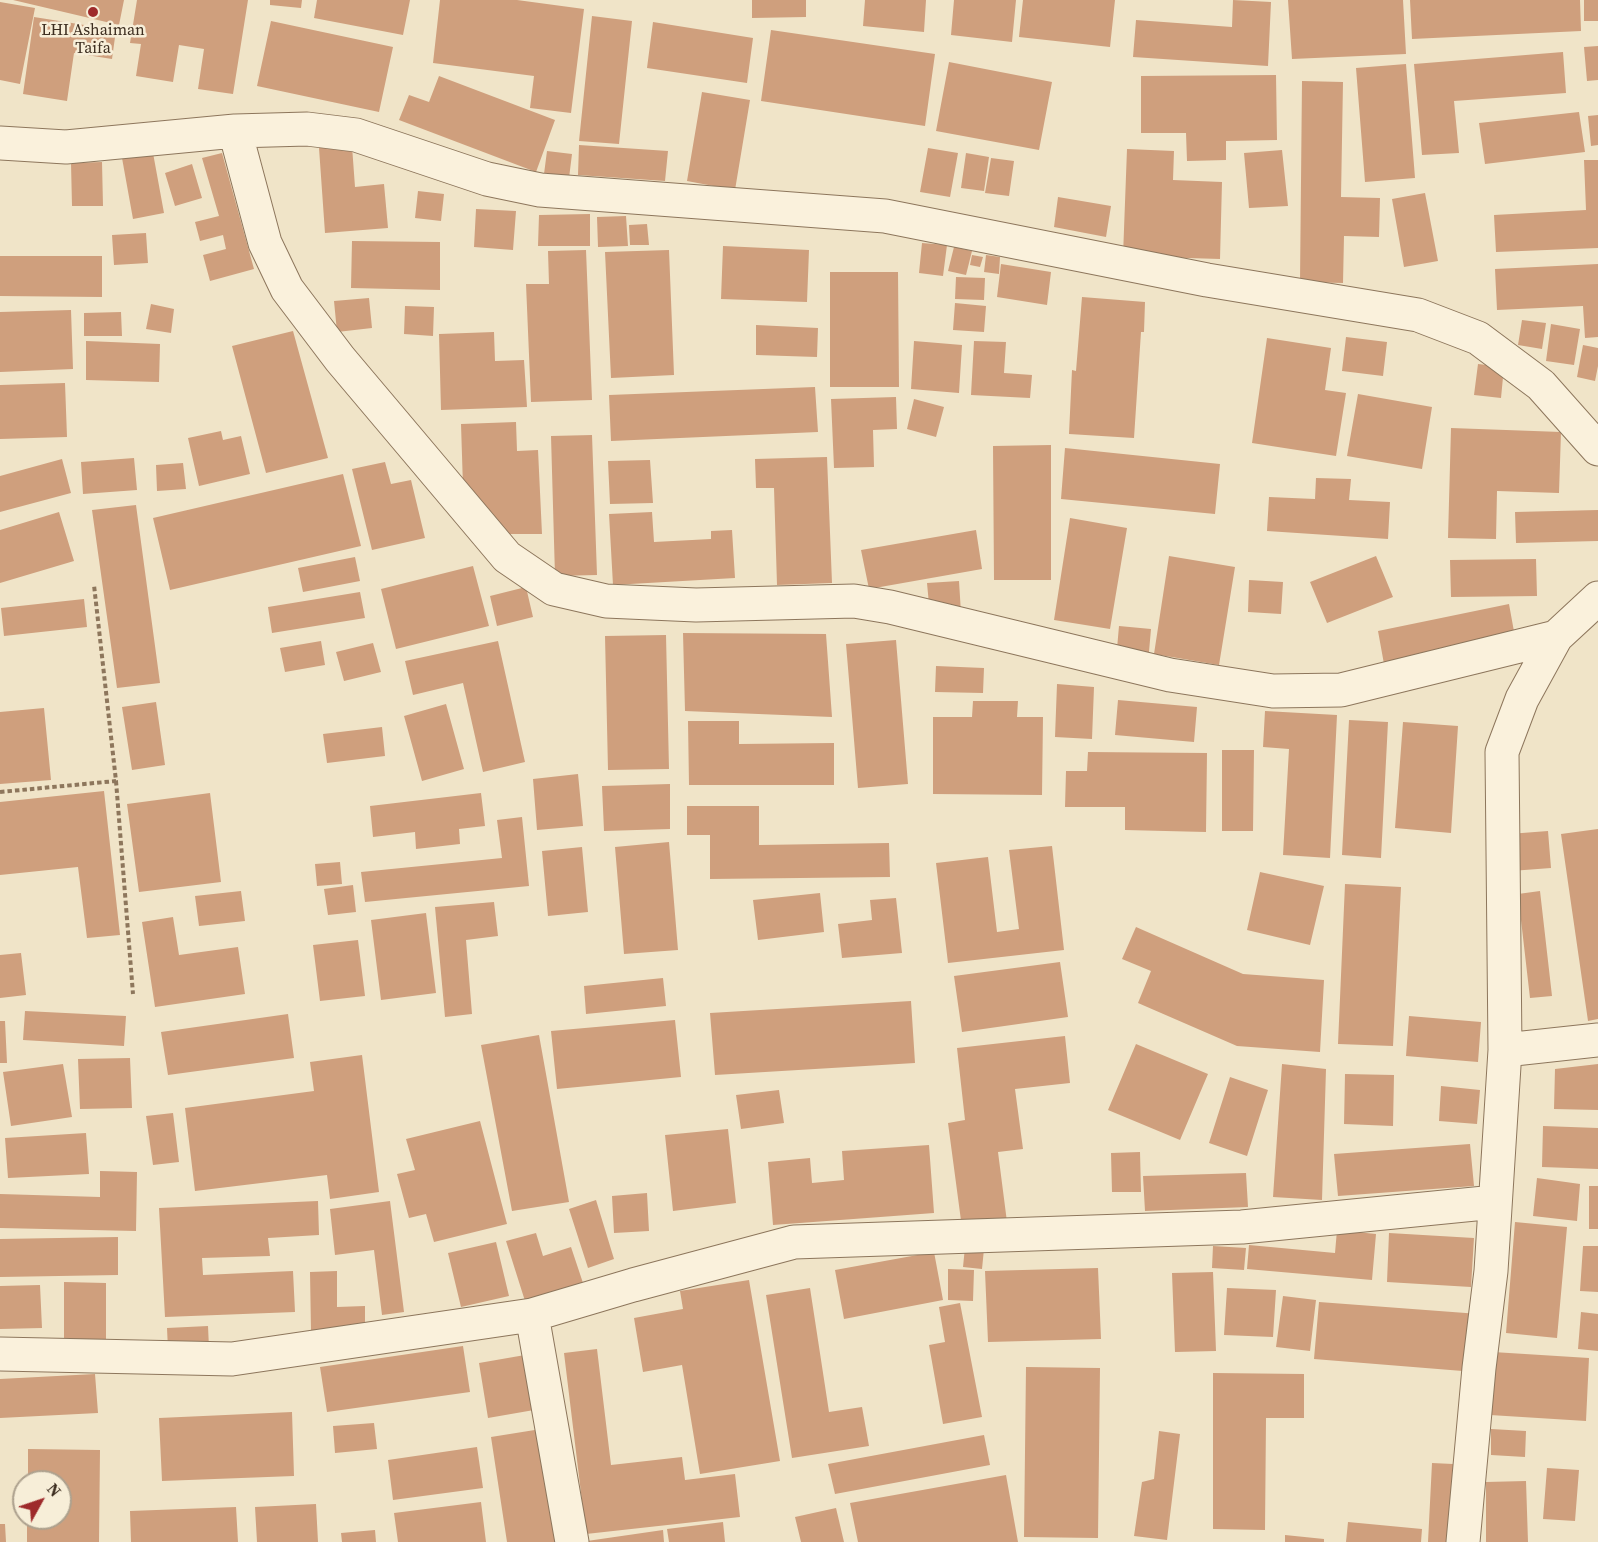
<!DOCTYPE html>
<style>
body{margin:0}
#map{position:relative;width:1598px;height:1542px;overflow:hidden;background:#f0e4c8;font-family:"Source Serif 4",serif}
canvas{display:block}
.north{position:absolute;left:12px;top:1470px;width:60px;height:60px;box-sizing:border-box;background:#f7eed8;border:2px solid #ada18e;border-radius:50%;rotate:50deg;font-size:16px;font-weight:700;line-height:24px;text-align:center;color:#3d2e20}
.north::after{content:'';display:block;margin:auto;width:21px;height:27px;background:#9e2a2b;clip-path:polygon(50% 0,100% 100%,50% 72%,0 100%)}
</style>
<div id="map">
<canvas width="1598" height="1542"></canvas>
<div class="north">N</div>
</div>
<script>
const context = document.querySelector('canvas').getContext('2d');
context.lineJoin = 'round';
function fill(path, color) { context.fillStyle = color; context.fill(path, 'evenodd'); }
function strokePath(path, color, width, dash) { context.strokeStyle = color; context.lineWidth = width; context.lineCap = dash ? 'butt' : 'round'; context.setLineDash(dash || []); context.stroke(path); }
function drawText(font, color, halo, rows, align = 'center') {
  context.font = font + ' "Source Serif 4",serif'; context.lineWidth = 5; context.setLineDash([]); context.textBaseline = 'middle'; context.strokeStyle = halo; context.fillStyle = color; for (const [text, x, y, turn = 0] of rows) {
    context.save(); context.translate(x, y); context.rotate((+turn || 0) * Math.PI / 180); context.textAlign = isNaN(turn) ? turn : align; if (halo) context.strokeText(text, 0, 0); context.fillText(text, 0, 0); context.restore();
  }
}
fill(new Path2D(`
 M13 0H124L119 25Z
 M137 0H248L233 94 198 89 204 49 179 45 173 82 136 76 141 44 130 43Z
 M270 0H302L301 8 270 5Z
 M317 0H410L403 35 314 18Z
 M440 0H517L584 9 571 113 530 108 534 76 433 63Z
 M752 0H806V17L752 18Z
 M865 0H926L924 32 863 26Z
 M954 0H1016L1012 42 951 35Z
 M1023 0H1115L1110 47 1019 37Z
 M1233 0 1271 2 1268 66 1133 57 1136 20 1232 27Z
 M1288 0H1403L1406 54 1292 59Z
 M1410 0H1580L1581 31 1412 39Z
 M1584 0H1598V21H1584Z
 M0 2 35 8 20 84 0 80Z
 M592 16 632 21 619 144 579 141Z
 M34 17 116 30 112 59 74 53 67 101 23 94Z
 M271 21 393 47 379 112 257 86Z
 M653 22 753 38 747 83 647 68Z
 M771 30 935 54 925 126 761 101Z
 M1598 46V80L1587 81 1584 47Z
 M1563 52 1566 93 1454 101 1459 153 1422 155 1414 64Z
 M949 62 1052 82 1039 150 936 131Z
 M1406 64 1415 178 1365 182 1356 68Z
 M1276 75 1277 140 1226 141V160L1187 161 1186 133H1141V76Z
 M439 76 555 120 536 172 399 120 409 95 429 102Z
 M1302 81 1343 82 1341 197 1380 198 1379 237 1344 236 1343 283 1300 282Z
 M702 92 750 100 735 190 687 181Z
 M1579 112 1585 152 1485 164 1479 123Z
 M1598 115V145L1591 146 1588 116Z
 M579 145 668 151 665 181 578 175Z
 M352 146 355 187 384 184 388 228 325 233 319 148Z
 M928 148 958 153 950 197 920 192Z
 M1127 149 1174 151 1173 180 1222 182 1220 259 1123 256Z
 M1282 150 1288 206 1249 208 1244 153Z
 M547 151 572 154 569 178 544 174Z
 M153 153 164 213 133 219 122 158Z
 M222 153 254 269 210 281 203 255 226 249 223 235 200 241 195 222 219 216 202 158Z
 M966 153 989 157 984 191 961 188Z
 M991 158 1014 161 1009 196 985 193Z
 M1584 160H1598V248L1496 252 1494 215 1586 210Z
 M102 162 103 206H72L71 163Z
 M192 164 202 198 175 206 165 173Z
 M418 191 444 194 441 221 415 218Z
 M1425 193 1438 261 1404 267 1392 199Z
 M1058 197 1111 206 1106 237 1054 227Z
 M476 209 516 211 513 250 474 247Z
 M590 214V246H538L539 215Z
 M626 216 628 246 598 247 597 217Z
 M647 224 649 245H630L629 225Z
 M146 233 148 263 114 265 112 235Z
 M352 241 440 242V290L351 288Z
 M922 243 947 245 943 276 919 273Z
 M723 246 809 250 807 302 721 299Z
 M954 247 972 251 966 275 948 271Z
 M586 250 592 400 531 402 526 284H549L548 251Z
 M669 250 674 375 611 378 605 252Z
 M972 255 983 257 980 267 970 265Z
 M986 255 1000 257 999 274 984 272Z
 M0 256H102V297L0 296Z
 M1001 264 1051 272 1047 305 997 297Z
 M1598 264V337L1585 338 1583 306 1497 310 1495 269Z
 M830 272H898L899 387H830Z
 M956 277 985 278 984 300 955 299Z
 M1082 297 1145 302 1144 332H1141L1134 438 1069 434 1072 370 1076 371Z
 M369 298 372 328 337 332 334 301Z
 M955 303 986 306 984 332 953 330Z
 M151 304 174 309 171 333 146 329Z
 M405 306 434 307 433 336 404 334Z
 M71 310 73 369 0 372V312Z
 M121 312 122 336H84V313Z
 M1522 320 1546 323 1542 349 1518 345Z
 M1551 324 1580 329 1574 365 1546 361Z
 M756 325 818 328 817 357 756 355Z
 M293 331 328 458 266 473 232 346Z
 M494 332 495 361 524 360 527 407 441 410 439 334Z
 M1346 337 1387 342 1383 376 1342 371Z
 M1267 338 1331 348 1325 390 1346 393 1336 456 1252 443Z
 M86 341 160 344 159 382 86 380Z
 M914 341 962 345 959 393 911 389Z
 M974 341 1006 342 1004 373 1032 375 1030 398 971 395Z
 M1583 345 1598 348V366L1595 381 1577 377Z
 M1478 364 1504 367 1501 398 1474 395Z
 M65 383 67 437 0 439V385Z
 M815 387 818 432 611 441 609 395Z
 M1358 394 1432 407 1422 469 1347 456Z
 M896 397 897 429 873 430 874 467 834 468 831 399Z
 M914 399 944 407 936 437 907 429Z
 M516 422 517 451 538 450 542 534H505L463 487 461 424Z
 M1451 428 1561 432 1559 493 1497 491 1496 539 1448 538Z
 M221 431 223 440 241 436 250 474 199 486 188 438Z
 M592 435 597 575 555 576 551 436Z
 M1051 445V580H994L993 446Z
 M1065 448 1220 464 1215 514 1061 499Z
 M827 457 832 583 777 585 774 488H756L755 459Z
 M134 458 137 490 83 494 81 462Z
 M62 459 71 493 0 512V476Z
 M650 460 653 503 610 504 608 461Z
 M385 462 391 484 411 480 425 538 372 550 352 469Z
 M183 463 186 489 157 491 156 465Z
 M343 474 361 546 170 590 153 518Z
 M1316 478 1351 479 1349 500 1390 502 1388 539 1267 531 1269 497 1315 499Z
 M136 505 160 683 117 688 92 510Z
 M1598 510V541L1516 543 1515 512Z
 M59 512 74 561 0 583V530Z
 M652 512 654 542 711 539V531L732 530 735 578 613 585 609 514Z
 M1070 518 1127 528 1110 629 1054 620Z
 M976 530 982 569 869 589 861 550Z
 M1169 556 1235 567 1219 665 1154 654Z
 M1376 556 1393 597 1327 623 1310 582Z
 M355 557 360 581 303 592 298 568Z
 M1536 559 1537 596 1451 597 1450 560Z
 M473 566 489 626 396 649 381 589Z
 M1249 580 1283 582 1281 614 1248 612Z
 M959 581 961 613 930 615 927 583Z
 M526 587 533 617 497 626 490 596Z
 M360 592 365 618 272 633 268 607Z
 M84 599 87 627 4 636 1 608Z
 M1509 604 1515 637 1384 664 1378 631Z
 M1119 626 1151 629 1148 663 1116 660Z
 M683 633 826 634 832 717 685 711Z
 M666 635 669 769 608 770 605 636Z
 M896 640 908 784 858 788 846 644Z
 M321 641 325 665 285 672 280 648Z
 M498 641 525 762 483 772 463 683 413 695 405 661Z
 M373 643 381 672 344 681 336 652Z
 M936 666 984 668 983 693 935 692Z
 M1057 684 1094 687 1092 739 1055 737Z
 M1118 700 1197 707 1194 742 1115 735Z
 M973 701H1018L1017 717H1043L1042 795 933 794V717H972Z
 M156 702 165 765 132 770 122 707Z
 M446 704 464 769 422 781 404 716Z
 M44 708 51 780 0 784V712Z
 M1265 711 1337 715 1330 858 1283 855 1289 749 1263 747Z
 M1349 720 1388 722 1381 858 1342 855Z
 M688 721H739V744L834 743V785H689Z
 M1403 722 1458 726 1451 833 1395 828Z
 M382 727 385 756 327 763 323 734Z
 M1222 750H1254L1253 831H1222Z
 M1088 752 1207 753 1206 832 1125 830V807H1065L1066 771H1087Z
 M578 774 583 826 537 830 533 779Z
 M670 784V829L604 831 602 786Z
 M104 791 120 935 87 938 78 867 0 875V802Z
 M210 793 221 882 139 892 127 804Z
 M481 793 485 826 459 829 460 844 416 849 415 832 373 837 370 806Z
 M687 806H759V845L889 843 890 877 710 879V835H687Z
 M522 817 529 886 365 902 361 872 502 858 497 820Z
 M1598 829V1019L1588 1021 1561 834Z
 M1548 831 1551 868 1511 871 1509 834Z
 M669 842 678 950 624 954 615 847Z
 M1052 846 1064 950 948 963 936 863 988 857 997 932 1019 929 1009 850Z
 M582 847 588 912 548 916 542 851Z
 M340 862 342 884 317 886 315 864Z
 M1260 872 1324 886 1310 945 1247 930Z
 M1345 884 1401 887 1393 1046 1338 1044Z
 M353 885 356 912 328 915 324 889Z
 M241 891 245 921 199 926 195 896Z
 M1540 891 1552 996 1530 998 1518 894Z
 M820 893 824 932 758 940 753 900Z
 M896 898 902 953 842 958 838 924 872 920 870 900Z
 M494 902 498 936 466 940 472 1014 445 1017 435 907Z
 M426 913 436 993 381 1000 371 920Z
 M173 917 179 955 238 947 245 994 155 1007 142 922Z
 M1136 927 1243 974 1324 980 1320 1052 1237 1046 1138 1003 1151 971 1122 959Z
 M358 940 365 996 320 1001 313 945Z
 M21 953 26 995 0 998V955Z
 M1060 962 1068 1017 962 1032 954 976Z
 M663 978 666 1006 586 1014 584 986Z
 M911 1001 915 1063 715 1075 710 1013Z
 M25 1011 126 1016 124 1046 23 1040Z
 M288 1014 294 1058 168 1075 161 1032Z
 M1409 1016 1481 1022 1478 1062 1406 1056Z
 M675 1020 681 1077 557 1089 551 1031Z
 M0 1021H5L7 1063H0Z
 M539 1035 569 1202 512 1211 481 1045Z
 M1065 1036 1070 1083 1015 1089 1023 1149 998 1152 1007 1222 962 1228 948 1123 965 1120 957 1048Z
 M1136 1044 1208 1074 1180 1140 1108 1110Z
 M362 1055 379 1192 330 1199 327 1175 195 1191 185 1108 314 1091 310 1062Z
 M130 1058 132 1108 80 1109 78 1059Z
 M63 1064 72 1117 11 1126 3 1072Z
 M1282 1064 1326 1069 1322 1200 1273 1197Z
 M1598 1064V1110L1554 1109 1555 1069Z
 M1345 1074 1394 1075 1393 1126 1344 1124Z
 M1230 1077 1268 1090 1247 1156 1209 1143Z
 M1441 1086 1480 1090 1477 1124 1439 1121Z
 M779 1090 784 1123 741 1129 736 1095Z
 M173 1113 179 1162 153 1165 146 1116Z
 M480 1121 507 1224 434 1242 426 1214 409 1218 397 1174 415 1170 406 1139Z
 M1543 1126 1598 1128V1169L1542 1167Z
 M728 1129 736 1203 673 1211 665 1135Z
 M86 1133 89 1174 8 1178 5 1138Z
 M1470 1144 1474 1186 1338 1196 1334 1154Z
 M929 1145 934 1213 773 1225 768 1162 810 1158 812 1183 844 1180 842 1151Z
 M1140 1152 1141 1192H1112L1111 1153Z
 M100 1171 137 1172 136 1231 0 1228V1194L100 1197Z
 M1246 1173 1248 1207 1145 1211 1143 1176Z
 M1537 1178 1580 1184 1577 1221 1533 1216Z
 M1589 1186H1598V1229H1589Z
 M647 1193 649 1231 614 1233 612 1196Z
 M596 1200 614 1259 588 1268 569 1209Z
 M318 1201 319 1235 268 1238 270 1256 202 1258 203 1275 293 1271 295 1312 165 1317 159 1208Z
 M390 1201 404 1312 382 1315 374 1250 335 1255 330 1209Z
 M1515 1222 1567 1227 1557 1338 1506 1333Z
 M1337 1230 1376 1234 1372 1280 1247 1269 1249 1245 1335 1253Z
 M536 1233 543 1256 571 1247 583 1283 525 1301 506 1241Z
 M1389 1233 1474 1238 1471 1287 1387 1282Z
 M118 1237V1275L0 1277V1239Z
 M496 1242 509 1296 461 1307 448 1253Z
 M1213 1246 1246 1248 1244 1270 1212 1268Z
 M1583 1246H1598V1292L1580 1291Z
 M965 1247 984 1249 982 1269 963 1267Z
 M934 1252 943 1300 844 1319 835 1270Z
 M1098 1268 1101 1339 988 1342 985 1271Z
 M948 1269 974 1270 973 1301 948 1300Z
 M337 1271V1307L365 1306V1329L311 1331 310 1272Z
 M1213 1272 1216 1351 1175 1352 1172 1273Z
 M749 1280 780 1461 700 1474 682 1365 643 1372 634 1318 683 1309 680 1291Z
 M64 1282 106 1283V1340L64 1339Z
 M40 1285 42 1328 0 1329V1286Z
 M810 1288 829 1412 862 1407 869 1446 792 1458 766 1295Z
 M1227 1288 1276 1290 1273 1337 1224 1335Z
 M1283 1296 1316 1300 1310 1351 1276 1347Z
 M1319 1302 1479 1314 1475 1372 1314 1359Z
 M960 1303 982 1417 943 1424 929 1345 945 1342 939 1307Z
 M1581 1312 1598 1314V1351L1578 1349Z
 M208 1326 209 1348 168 1350 167 1328Z
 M463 1346 470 1392 327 1412 320 1367Z
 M597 1349 611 1465 682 1457 685 1480 735 1474 740 1517 586 1534 564 1353Z
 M1493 1352 1589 1358 1586 1421 1490 1415Z
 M525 1355 534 1410 488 1418 479 1363Z
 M1026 1367 1100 1368 1098 1538 1024 1537Z
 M1213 1373 1304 1374V1418H1266L1265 1530 1213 1529Z
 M95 1374 98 1413 0 1418V1379Z
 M292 1412 294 1476 162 1481 159 1418Z
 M374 1423 377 1449 335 1453 333 1426Z
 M541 1429 559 1542H507L491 1437Z
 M1491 1429 1526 1431 1525 1457 1491 1455Z
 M1159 1431 1180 1434 1167 1540 1134 1536 1142 1482 1154 1479Z
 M984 1435 990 1465 835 1494 828 1464Z
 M477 1447 483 1488 393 1500 388 1460Z
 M28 1449 100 1450 99 1542H27V1518H60V1482H28Z
 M1432 1463 1453 1464 1449 1542H1428Z
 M1547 1468 1579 1470 1575 1521 1543 1519Z
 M1006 1475 1018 1542H858L850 1503Z
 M1526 1481 1528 1542H1486V1482Z
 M481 1502 486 1542H398L394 1513Z
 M316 1504 318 1542H257L255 1507Z
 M236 1507 238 1542H131L130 1511Z
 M836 1508 844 1542H801L795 1517Z
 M723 1522 725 1542H669L667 1529Z
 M1348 1522 1422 1529 1421 1542H1346Z
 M0 1524H5L6 1542H0Z
 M375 1530 376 1542H342L341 1533Z
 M663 1530 664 1542H587V1541Z
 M1285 1535 1324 1539V1542H1285Z`), '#cf9f7d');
const street = new Path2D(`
 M235 131 265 243 287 289 340 359 507 557 554 589 606 601 696 605 854 601 890 607 1170 675 1273 691 1341 690 1556 637
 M0 143 66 147 235 131 307 129 356 135 487 179 540 190 885 216 1207 280 1418 315 1478 338 1541 385 1598 449
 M1505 1050 1598 1040
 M532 1315 572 1542
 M0 1354 232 1359 532 1315 633 1285 794 1242 1242 1227 1495 1202
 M1463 1542 1479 1368 1491 1271 1505 1050 1502 752 1522 699 1556 637 1598 598`);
strokePath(street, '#8d765c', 35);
strokePath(new Path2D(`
 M116 781 133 994
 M0 792 116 781 94 585`), '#8d765c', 4, [4.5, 3]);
strokePath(street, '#faf1dc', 33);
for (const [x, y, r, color] of [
 [93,12,6,"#9e2a2b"]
]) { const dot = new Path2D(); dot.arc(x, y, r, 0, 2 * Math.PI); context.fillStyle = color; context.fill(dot); strokePath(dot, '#f7eed8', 2); }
drawText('16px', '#3d2e20', '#f7eed8', [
 ["LHI Ashaiman",93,31],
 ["Taifa",93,49]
]);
</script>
